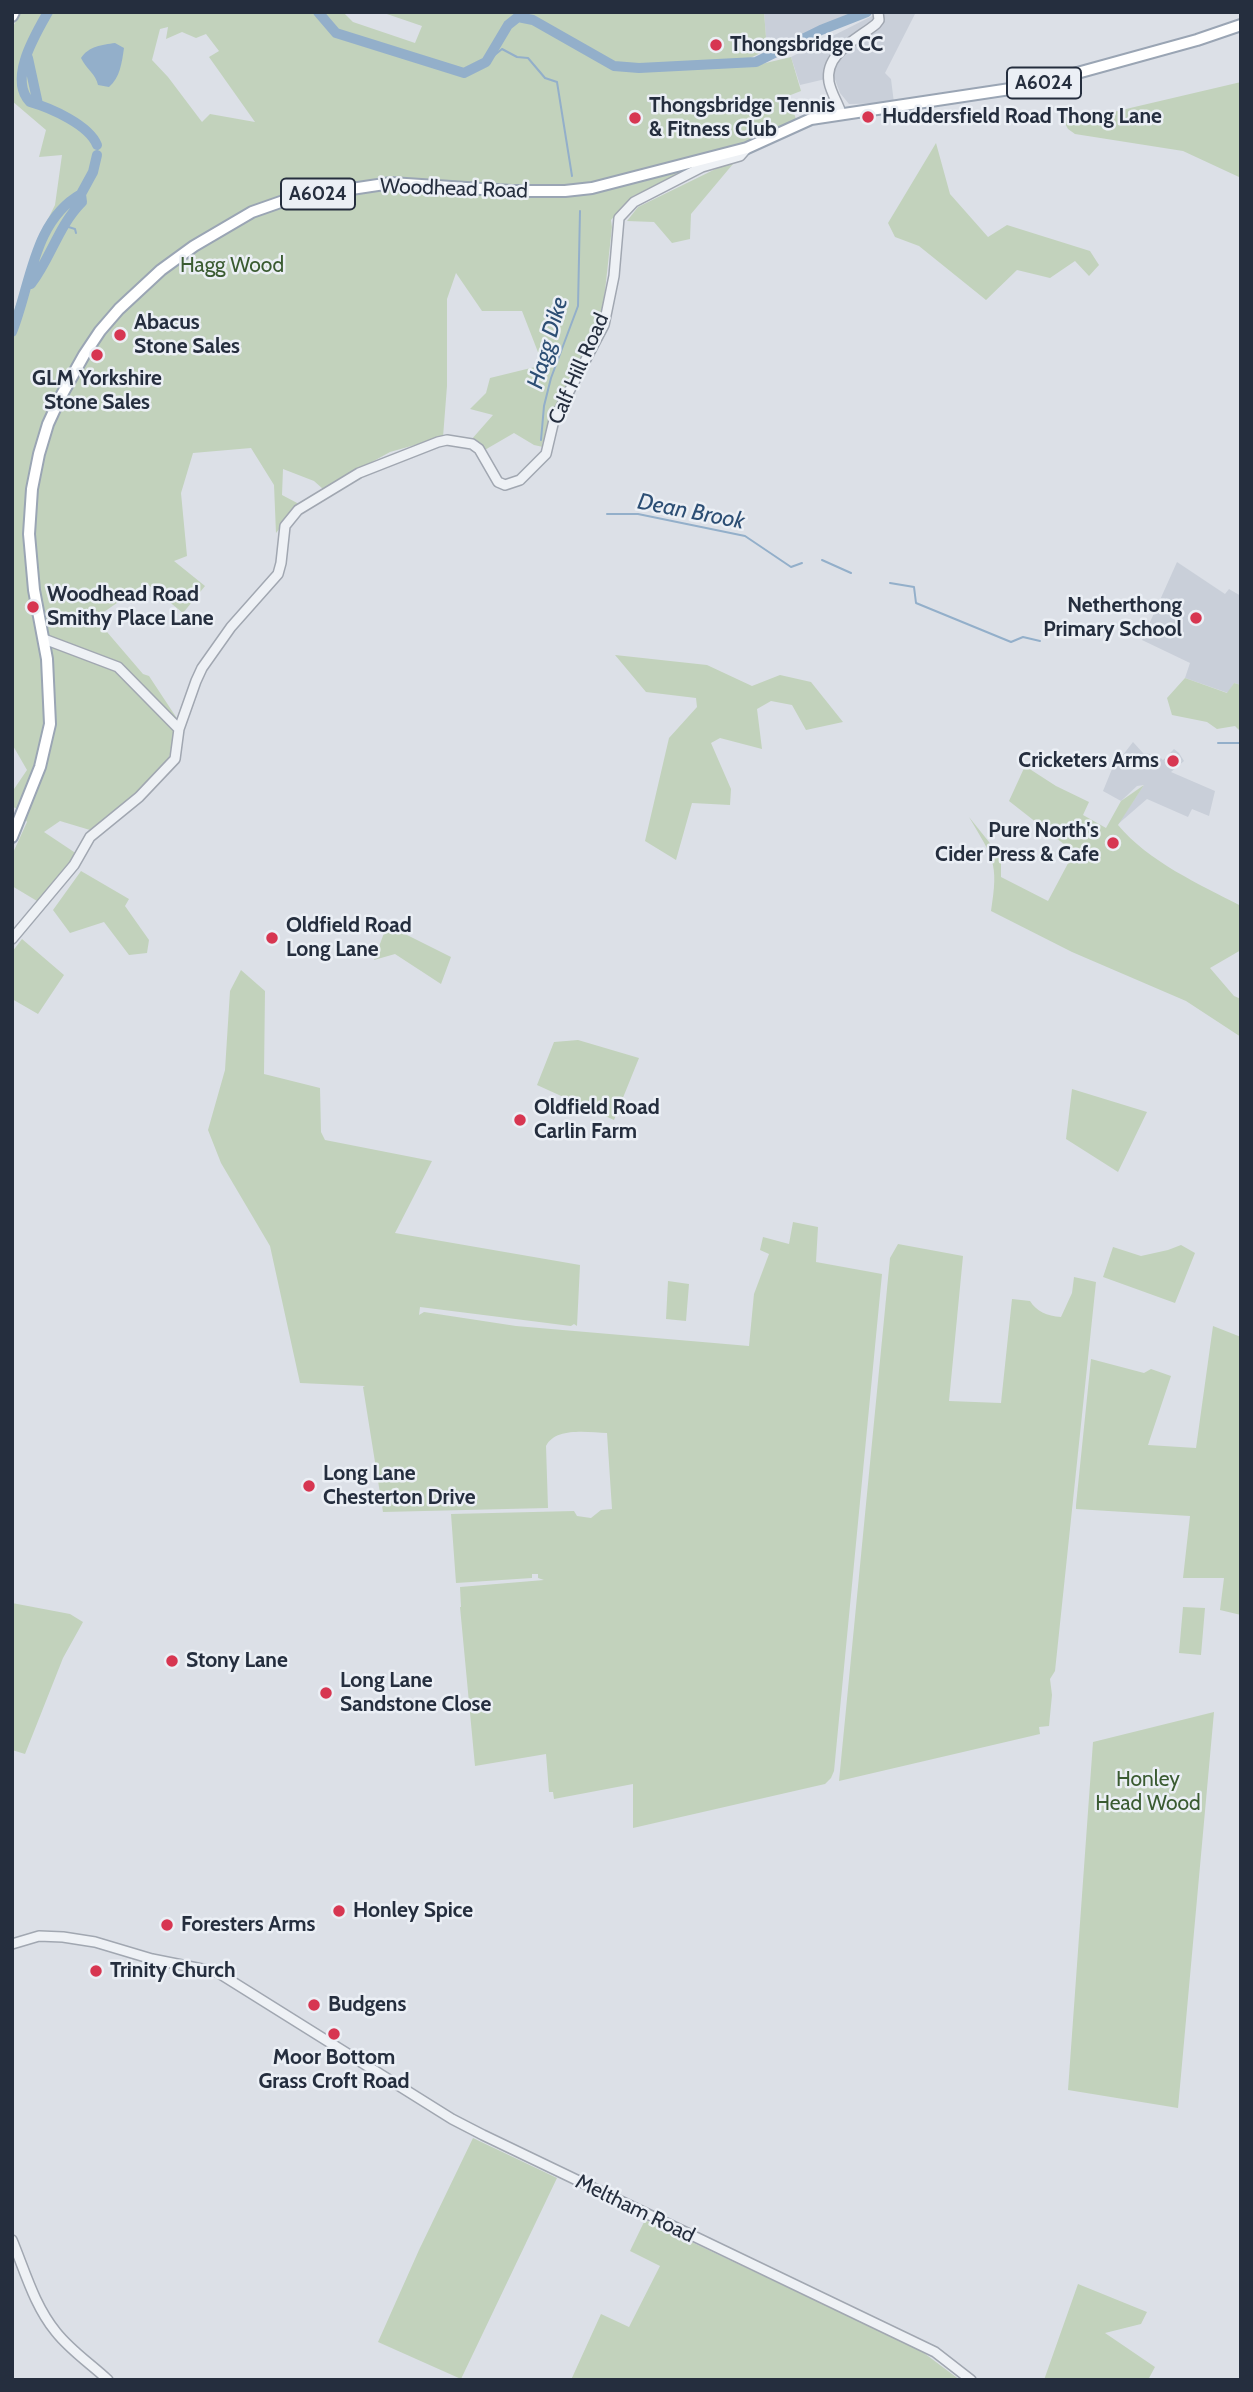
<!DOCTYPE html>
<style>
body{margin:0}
#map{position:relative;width:1253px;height:2392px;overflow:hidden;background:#dce0e7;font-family:Cabin,sans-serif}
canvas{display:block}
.frame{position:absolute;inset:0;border:14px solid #252e3e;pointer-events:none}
</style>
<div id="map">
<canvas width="1253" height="2392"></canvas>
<div class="frame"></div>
</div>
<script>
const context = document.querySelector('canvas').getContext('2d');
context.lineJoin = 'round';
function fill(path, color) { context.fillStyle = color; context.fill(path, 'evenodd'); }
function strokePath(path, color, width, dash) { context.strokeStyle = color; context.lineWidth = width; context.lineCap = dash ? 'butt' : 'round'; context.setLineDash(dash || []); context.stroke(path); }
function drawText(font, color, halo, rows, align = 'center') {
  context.font = font + ' Cabin,sans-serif'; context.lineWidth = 5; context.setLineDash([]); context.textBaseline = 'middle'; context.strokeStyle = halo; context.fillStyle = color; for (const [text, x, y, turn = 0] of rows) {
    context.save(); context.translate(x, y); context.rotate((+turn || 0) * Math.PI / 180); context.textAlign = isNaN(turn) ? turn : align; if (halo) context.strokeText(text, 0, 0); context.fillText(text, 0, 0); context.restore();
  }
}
fill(new Path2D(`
 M764 12H861L767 50Z
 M880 12H916L885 73 891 79 894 103 849 104 840 93 834 77 800 85 791 57Z
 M1177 562 1225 594 1229 589 1241 596V685L1234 683 1228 693 1185 678 1190 663 1142 640Z
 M1133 742 1143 753 1157 755 1163 760 1174 749 1179 753 1184 761 1171 772 1215 791 1209 816 1192 809 1188 817 1147 799 1117 825 1144 785 1137 786 1121 801 1103 791 1112 769Z`), '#c9cfd9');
fill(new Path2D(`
 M20 12H343L353 22 415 43 422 26 381 12H764L767 50 748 59 718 63 617 64 638 71 720 68 753 66 791 57 801 91 788 96 796 119 747 142 708 153 709 161 633 196 611 220 612 227 601 327 544 444 542 442 543 447 534 445 514 433 483 451 471 440 493 415 470 409 486 393 490 378 543 365 522 311H482L456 273 447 299V386L443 437 390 452 323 489 314 481 283 469 282 495 299 504 276 533 274 485 251 448 193 453 181 493 187 556 174 561 205 586 183 613 146 583 98 616 107 632 143 674 149 676 178 720C175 732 174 745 169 757 157 786 115 811 90 830L60 821 44 832 77 854 71 864 37 901 12 886V855L27 822 20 811 12 806V792L27 770 12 744V317L39 237 55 205 62 155 39 157 46 130 12 101V29ZM168 27 166 39 182 32 196 38 206 34 219 51 209 57 255 122 210 114 202 122 168 77 152 60 160 29Z
 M1241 82V192L1239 177 1183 151 1075 134 1068 129 1061 116 1079 120Z
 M936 143 950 194 988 237 1007 225 1090 251 1099 265 1089 276 1075 261 1050 278 1017 270 986 300 919 246 895 237 888 223Z
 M738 158 691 214 690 239 672 243 654 222 627 221 638 207Z
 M615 655 707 665 752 686 780 675 811 682 843 722 806 730 792 705 771 701 757 709 762 749 720 738 711 743 731 789 730 805 692 803 676 860 645 841 669 738 697 707 696 698 646 692Z
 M1185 678 1227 693 1234 683 1241 685V732L1235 726 1217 729 1207 722 1172 715 1167 698Z
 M1025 766 1056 786 1089 802 1083 815 1106 828 1121 801 1144 785 1118 825C1149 862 1199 884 1241 906V950L1210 968 1234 996 1241 999V1037L1186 1001 1072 952 991 911C999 862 993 858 969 817L1001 857V877L1048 901 1074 852 1009 801Z
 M81 871 129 899 125 906 149 940 147 953 129 955 104 922 70 933 53 910Z
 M387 925 451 957 441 984 395 954 374 960Z
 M22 939 64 975 38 1014 12 999V952Z
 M241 970 265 991 264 1074 320 1088 321 1132 325 1140 432 1161 395 1233 580 1265 577 1326 574 1324 571 1326 420 1307 419 1315 424 1312 516 1326 749 1346 754 1294 769 1254 760 1250 763 1237 789 1244 793 1222 818 1227 816 1262 882 1274 834 1771 831 1778 825 1784 633 1828V1784L554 1799 553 1792H549L546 1754 475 1766 460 1607H461L460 1587 544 1580 538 1578V1574H532V1578L456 1583 451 1514 574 1511 577 1516 591 1518 601 1510 612 1509 607 1433C588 1432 555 1427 546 1446L548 1508 383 1512 363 1387 365 1386 300 1383 270 1246 221 1163 208 1130 225 1070 230 991Z
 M578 1040 639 1058 614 1120 537 1085 554 1042Z
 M1072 1089 1147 1112 1118 1172 1066 1139Z
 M898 1244 963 1256 949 1401 1001 1403 1012 1299 1030 1301C1036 1311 1047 1316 1061 1317L1072 1293 1074 1277 1096 1282 1055 1671 1050 1679 1052 1695 1049 1726 1039 1727 1040 1734 839 1781 890 1258Z
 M1181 1245 1195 1253 1175 1303 1103 1277 1113 1247 1141 1256 1168 1250Z
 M668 1281 689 1284 686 1321 666 1319Z
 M1213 1326 1241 1337V1615L1220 1610 1224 1578H1183L1190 1516 1076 1509V1505L1091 1359 1144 1373 1151 1369 1171 1376 1148 1445 1196 1448Z
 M12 1603 70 1614 83 1622 63 1658 25 1754 12 1750Z
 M1183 1607 1205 1608 1201 1655 1179 1653Z
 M1214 1712 1178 2108 1068 2090 1093 1742Z
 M473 2138 557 2178 461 2379 378 2342 419 2250Z
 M645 2220 920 2350 960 2380H571L601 2314 629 2327 660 2266 630 2251Z
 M1078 2284 1147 2312 1141 2324 1105 2333 1155 2367 1148 2380H1044Z`), '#c2d2bc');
fill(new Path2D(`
 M115 43 124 48C122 62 120 78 109 87L98 85C96 74 86 69 81 58 89 46 102 45 115 43Z`), '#93afca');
strokePath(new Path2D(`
 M486 62 502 49 517 57 528 58 545 78 557 82 572 176
 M62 225 75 229 76 233
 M541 440 544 406 551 378 578 306 580 211
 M607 514H638L745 536 791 567 802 563
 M822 560 851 573
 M890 583 914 587 916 603 1011 642 1023 637 1040 641
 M1218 743H1241`), '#93afca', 2);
strokePath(new Path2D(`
 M48 12C35 35 8 79 30 102 51 108 89 125 97 145
 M318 12 336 33 464 73 486 62 508 25 518 17 533 20 614 66 639 68 756 62 821 30 867 12
 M28 58 38 104
 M31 284C51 258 58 226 82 202L81 194 93 172 97 155
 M12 332C31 285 33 221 81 194`), '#93afca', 10);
const minor = new Path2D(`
 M841 113C838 103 831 93 829 82 824 53 858 39 876 24L879 20 878 12
 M44 639 118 667 179 729
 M12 939 74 865 90 837 139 797 175 759 179 729 196 681 202 668 231 627 278 574 281 563 285 526 298 510 359 473 438 442 447 440 472 444 479 449 498 482 505 485 520 480 546 454 554 420 604 325 614 276 619 218 634 202 702 167 740 156 747 148
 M12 1944 39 1936 63 1937 95 1942 152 1959 217 1972 452 2119 483 2135 935 2352 971 2380
 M12 2240C25 2271 34 2305 56 2332 71 2351 91 2364 108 2380`);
const major = new Path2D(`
 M12 16 14 12
 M12 837 40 767 50 724 47 659 34 590 29 534 32 489 39 454 48 424 60 398 84 355 100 331 119 309 161 270 194 246 252 212 292 198 391 183 512 191H565L592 188 747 148 811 119 1030 86 1197 40 1241 25`);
strokePath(minor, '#a1a7b1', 12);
strokePath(major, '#9aa5b4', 14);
strokePath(minor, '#eef1f5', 9);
strokePath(major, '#fff', 10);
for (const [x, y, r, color] of [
 [716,45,7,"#d73651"],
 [868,117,7,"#d73651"],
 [635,118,7,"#d73651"],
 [120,335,7,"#d73651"],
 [97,355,7,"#d73651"],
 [33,607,7,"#d73651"],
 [1196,618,7,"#d73651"],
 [1173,761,7,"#d73651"],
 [1113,843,7,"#d73651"],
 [272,938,7,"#d73651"],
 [520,1120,7,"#d73651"],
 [309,1486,7,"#d73651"],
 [172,1661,7,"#d73651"],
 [326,1693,7,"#d73651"],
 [339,1911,7,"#d73651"],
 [167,1925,7,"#d73651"],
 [96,1971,7,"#d73651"],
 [314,2005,7,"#d73651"],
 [334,2034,7,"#d73651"]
]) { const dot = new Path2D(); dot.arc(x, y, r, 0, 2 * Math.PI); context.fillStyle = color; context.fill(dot); strokePath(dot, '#ebeff5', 2.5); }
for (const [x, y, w] of [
 [1044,83,74],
 [318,194,74]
]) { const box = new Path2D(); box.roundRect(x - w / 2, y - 15.5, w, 31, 5); context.fillStyle = '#ebeff5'; context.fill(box); strokePath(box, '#252e3e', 2); }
drawText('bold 19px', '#252e3e', null, [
 ["A6024",1044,83],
 ["A6024",318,194]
]);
drawText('bold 21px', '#252e3e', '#ebeff5', [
 ["Thongsbridge CC",730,45],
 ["Thongsbridge Tennis",649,106],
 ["& Fitness Club",649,130],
 ["Huddersfield Road Thong Lane",882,117],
 ["Abacus",134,323],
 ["Stone Sales",134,347],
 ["GLM Yorkshire",97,379,"center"],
 ["Stone Sales",97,403,"center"],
 ["Woodhead Road",47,595],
 ["Smithy Place Lane",47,619],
 ["Netherthong",1182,606,"right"],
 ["Primary School",1182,630,"right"],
 ["Cricketers Arms",1159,761,"right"],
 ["Pure North's",1099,831,"right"],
 ["Cider Press & Cafe",1099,855,"right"],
 ["Oldfield Road",286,926],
 ["Long Lane",286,950],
 ["Oldfield Road",534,1108],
 ["Carlin Farm",534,1132],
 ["Long Lane",323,1474],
 ["Chesterton Drive",323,1498],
 ["Stony Lane",186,1661],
 ["Long Lane",340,1681],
 ["Sandstone Close",340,1705],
 ["Honley Spice",353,1911],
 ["Foresters Arms",181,1925],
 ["Trinity Church",110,1971],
 ["Budgens",328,2005],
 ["Moor Bottom",334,2058,"center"],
 ["Grass Croft Road",334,2082,"center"]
], 'left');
drawText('21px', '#252e3e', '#ebeff5', [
 ["Woodhead Road",454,189,2],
 ["Calf Hill Road",579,369,-66],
 ["Meltham Road",635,2209,26]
]);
drawText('21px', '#3a5b31', '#ebeff5', [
 ["Hagg Wood",232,266],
 ["Honley",1148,1780],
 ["Head Wood",1148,1804]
]);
drawText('italic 23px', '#2c4e74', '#ebeff5', [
 ["Hagg Dike",548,343,-74],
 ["Dean Brook",691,512,11]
]);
</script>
